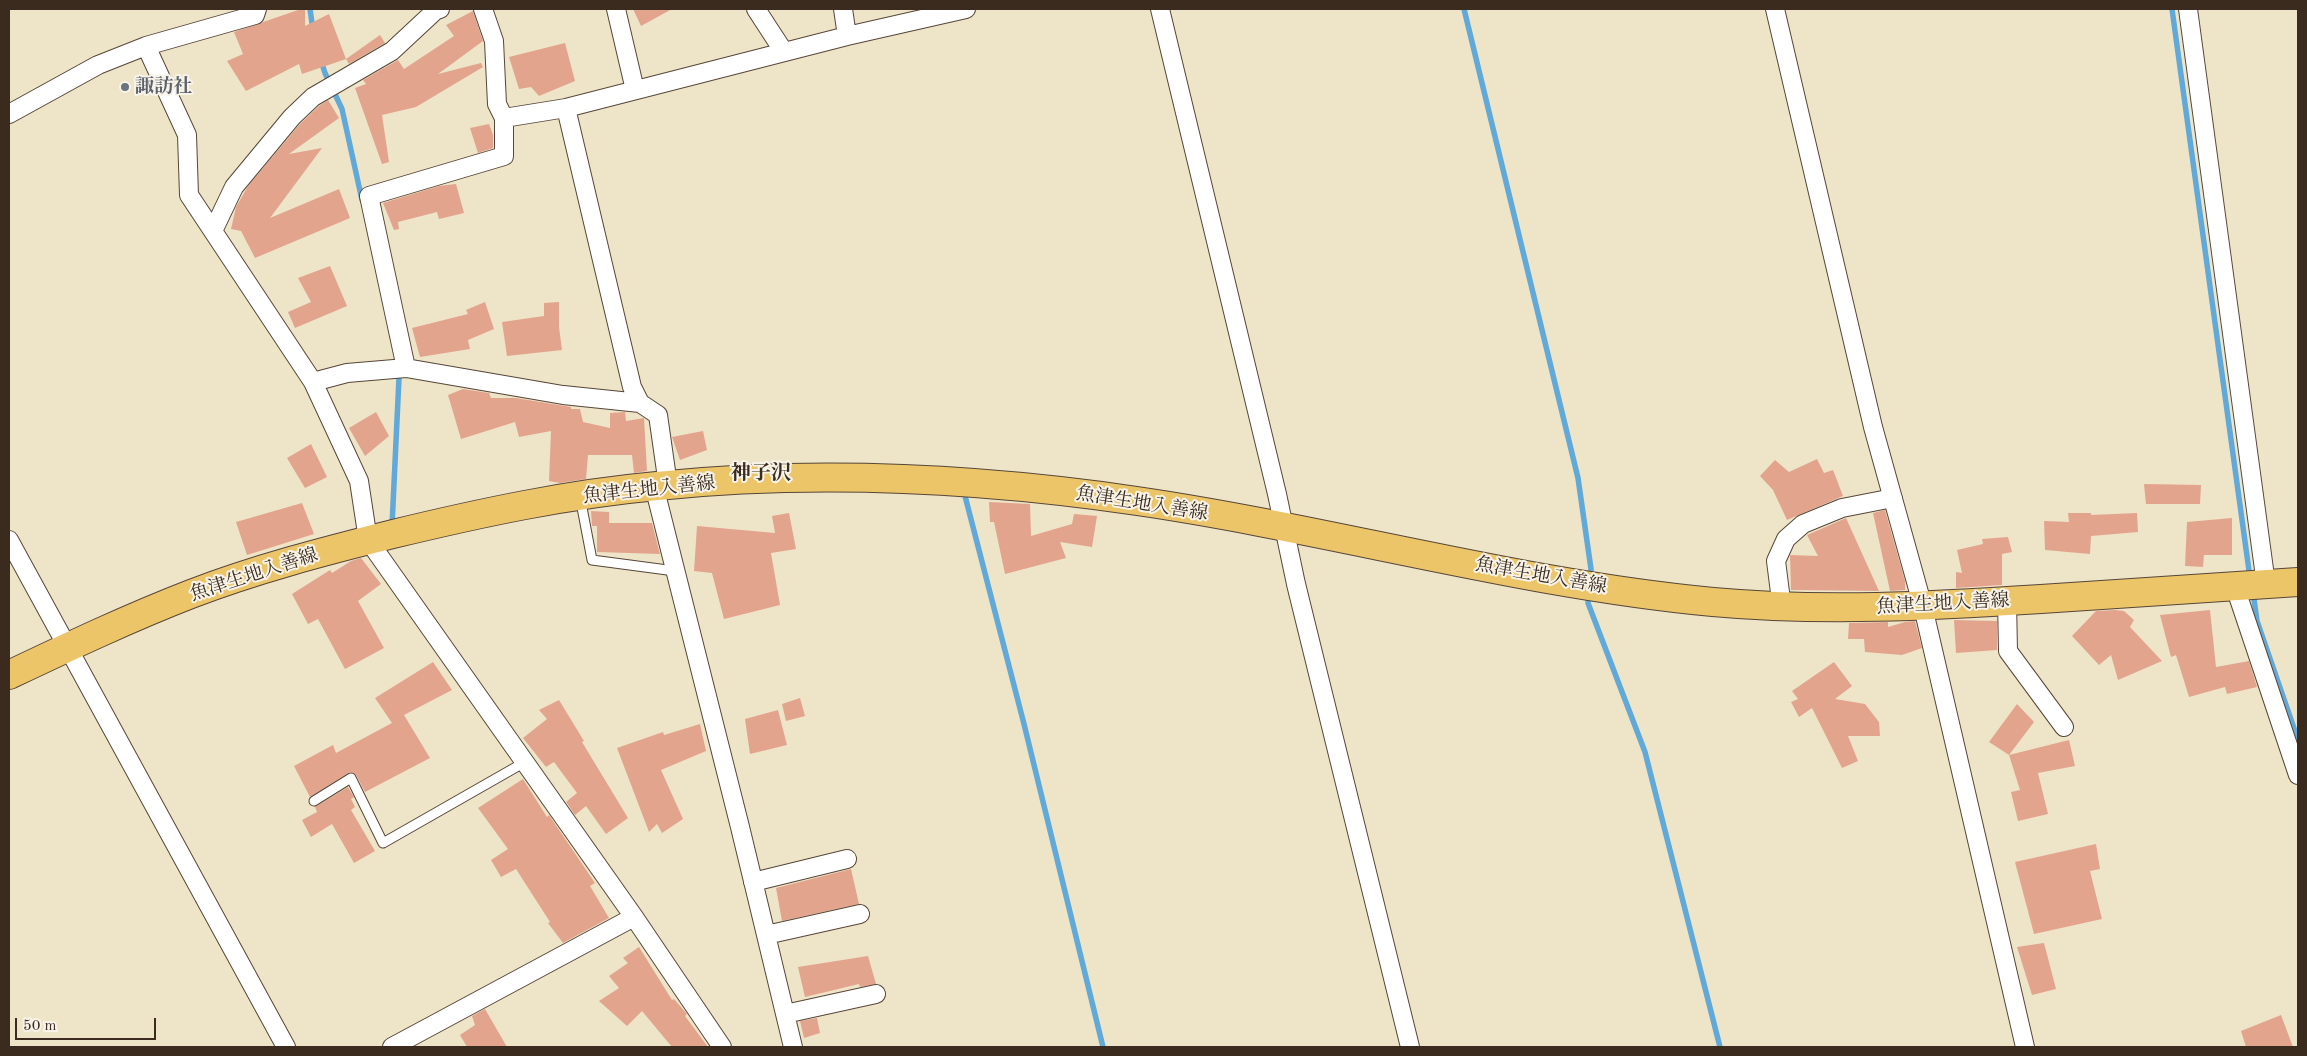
<!DOCTYPE html>
<meta charset="utf-8">
<style>
body{margin:0}
#map{position:relative;width:2307px;height:1056px;overflow:hidden;background:#eee4c8;font-family:"Old Standard TT",serif}
canvas{display:block}
.frame{position:absolute;inset:0;border:10px solid #3b2a1e;pointer-events:none}
.scale{position:absolute;left:15px;top:1018px;width:141px;height:22px;box-sizing:border-box;border:2px solid #3b2a1e;border-top:0;padding-left:6px;font-size:15px;line-height:18px;white-space:nowrap;color:#3b2a1e;-webkit-text-stroke:4px #f7f3e8;paint-order:stroke}
</style>
<div id="map">
<canvas width="2307" height="1056"></canvas>
<div class="frame"></div>
<div class="scale">50 m</div>
</div>
<script>
const context = document.querySelector('canvas').getContext('2d');
context.lineJoin = 'round';
function strokePath(path, color, width, dash) { context.strokeStyle = color; context.lineWidth = width; context.lineCap = dash ? 'butt' : 'round'; context.setLineDash(dash || []); context.stroke(path); }
function fill(path, color) { context.fillStyle = color; context.fill(path, 'evenodd'); }
function drawText(font, color, halo, rows, align = 'center') {
  context.font = font + ' "Old Standard TT","Noto Serif JP",serif'; context.lineWidth = 4; context.setLineDash([]); context.textBaseline = 'middle'; context.strokeStyle = halo; context.fillStyle = color; for (const [text, x, y, turn = 0] of rows) {
    context.save(); context.translate(x, y); context.rotate((+turn || 0) * Math.PI / 180); context.textAlign = isNaN(turn) ? turn : align; if (halo) context.strokeText(text, 0, 0); context.fillText(text, 0, 0); context.restore();
  }
}
strokePath(new Path2D(`
 M310 9 313 30
 M1464 9 1578 478 1591 569V578
 M2172 9 2250 578
 M321 61 325 73 342 109 362 200
 M965 496 1024 724 1103 1047
 M392 526 399 378 398 370
 M1589 592 1588 603 1645 752 1720 1047
 M2253 592 2257 621 2298 740`), '#61a9d8', 5.5);
fill(new Path2D(`
 M301 9H305V26L329 14 346 59 302 74 299 64 246 91 227 61 243 54 234 32Z
 M633 9H672L641 26Z
 M473 11 483 41 438 74 481 63 483 67 416 107 382 115 389 162 382 164 355 88 366 84 363 80 398 60 404 69 454 36 446 25Z
 M380 35 385 43 349 64 346 59Z
 M565 43 575 81 539 96 531 87 519 89 509 57Z
 M328 100 339 118 289 154 322 148 270 218 339 189 350 218 255 258 241 231 231 229 236 207 248 186 300 124 319 106Z
 M489 124 493 135V148L478 153 470 128Z
 M456 184 464 213 439 219 437 212 398 222 399 229 394 230 383 203 439 186Z
 M330 266 347 306 295 328 288 312 311 302 298 278Z
 M485 302 494 329 468 340 470 349 420 357 412 328 468 314 466 310Z
 M559 302V327L562 350 507 356 502 322 544 316V303Z
 M463 389 489 393 491 398H516L571 407V409H580L583 422 610 428V413L625 412 626 421 644 418 647 471 634 473 632 455H588L586 479 560 483 549 481 551 431 519 437 515 422 461 439 448 395Z
 M376 412 389 436 365 456 349 428Z
 M703 431 707 450 680 460 672 437Z
 M311 444 327 477 305 488 287 458Z
 M1817 459 1824 473 1833 470 1843 496 1787 520 1773 490 1760 476 1775 460 1789 472Z
 M2144 484 2201 485 2200 504H2146Z
 M989 502 1030 504 1031 536 1072 524 1074 514 1097 516 1092 547 1060 542 1066 558 1005 574 994 522H990Z
 M302 503 314 534 247 555 236 522Z
 M1885 510 1905 581V590L1890 591 1873 513Z
 M591 511 609 512V523H652L660 554 597 552V526H592Z
 M789 513 796 549 771 553 780 605 724 619 712 573 694 571 697 526 775 533 772 516Z
 M2068 513H2091V515L2137 513 2138 532 2091 536 2090 554 2045 550 2044 521 2069 522Z
 M1846 518 1879 591 1791 590 1790 555 1818 556 1807 535Z
 M2232 518V555H2204L2203 567 2185 566 2187 522Z
 M2008 537 2012 552 2002 554V585L1956 588V572L1962 573 1957 550 1983 544 1982 539Z
 M361 558 381 584 358 601 384 648 345 669 318 619 308 624 292 594 330 570 332 573 351 561Z
 M2115 610 2124 611 2134 620 2130 627 2162 661 2118 680 2111 655 2099 665 2072 636 2096 611Z
 M2210 610 2216 667 2249 661 2257 687 2227 694 2225 687 2189 697 2176 655 2171 657 2160 615Z
 M1954 620 1997 621V650L1956 653Z
 M1915 621 1922 648 1902 655 1865 652 1864 639H1848L1849 623 1888 622V627L1905 622Z
 M433 662 452 690 404 715 430 758 365 792 356 775 350 772 310 797 294 766 333 745 336 753 392 723 375 698Z
 M1834 662 1852 686 1835 699 1865 704 1879 722 1880 736H1848L1858 761 1842 768 1812 708 1799 717 1791 702 1798 699 1792 691Z
 M800 698 805 716 786 721 782 704Z
 M559 700 584 741 582 742 628 818 606 834 586 806 575 815 566 802 577 793 554 762 546 767 523 738 547 719 539 710Z
 M2017 704 2034 722 2009 755 1989 742Z
 M778 710 787 745 750 754 745 719Z
 M700 724 706 751 661 770 683 819 662 833 657 824 649 832 617 748 663 732 664 735Z
 M2069 740 2075 766 2038 773 2048 814 2018 821 2011 792 2020 790 2009 755Z
 M523 779 547 817 549 815 595 883 590 886 609 918 563 943 548 923 550 922 516 869 501 877 491 860 508 849 478 808Z
 M348 787 354 797 351 799 355 807 351 810 375 851 354 863 332 824 311 837 302 820 317 812 315 807Z
 M2096 844 2100 869 2090 871 2102 919 2034 934 2015 862Z
 M851 869 859 904 782 921 776 888Z
 M2044 943 2056 989 2032 995 2017 947Z
 M639 947 672 1000 674 999 687 1014 685 1016 708 1047H672L642 1011 627 1026 599 1001 619 988 609 976 628 963 623 958Z
 M868 956 876 984 860 987 859 984 805 997 798 967Z
 M485 1009 507 1047H467L460 1035 475 1025 472 1016Z
 M2281 1015 2293 1047H2246L2241 1031Z
 M817 1018 820 1033 804 1038 800 1021Z`), '#e3a48e');
const service = new Path2D(`
 M580 497 592 560 675 571
 M314 801 351 778 383 843 525 762`);
const minor = new Path2D(`
 M483 9 494 41 497 104 504 118 566 108 847 36 966 9
 M616 9 635 90
 M756 9 784 52
 M843 9 847 36
 M1160 9 1277 494 1296 584 1410 1047
 M1775 9 1873 427 1923 607 2025 1047
 M2188 9 2266 584
 M146 46 187 135 189 195 313 382 359 481 368 540 634 917 722 1047
 M566 108 632 387 640 403 658 415 668 485
 M9 114 98 65 146 46 255 15 257 9
 M213 231 234 187 292 117 313 97 392 51 436 10 440 9
 M406 368 369 196 504 156V118
 M313 382 347 373 406 368 563 395 640 403
 M654 486 740 827 793 1047
 M9 540 286 1047
 M2235 587 2298 775
 M2007 601 2008 651 2064 727
 M1782 608 1776 561 1786 539 1803 524 1842 508 1893 498
 M753 882 847 859
 M766 935 860 914
 M785 1014 876 994
 M392 1047 634 917`);
const primary = new Path2D(`
 M9 675C68 647 129 618 191 594 256 569 325 551 393 534 480 513 568 494 657 486 816 470 979 478 1137 501 1329 529 1520 584 1713 602 1823 612 1931 606 2041 599 2127 593 2213 588 2298 582`);
strokePath(service, '#564638', 11);
strokePath(minor, '#564638', 20);
strokePath(primary, '#564638', 30);
strokePath(service, '#fff', 9);
strokePath(minor, '#fff', 18);
strokePath(primary, '#edc569', 28);
for (const [x, y, r, color] of [
 [125,87,5,"#6b7280"]
]) { const dot = new Path2D(); dot.arc(x, y, r, 0, 2 * Math.PI); context.fillStyle = color; context.fill(dot); strokePath(dot, '#f7f3e8', 2); }
drawText('bold 19px', '#5b616d', '#f7f3e8', [
 ["諏訪社",135,87]
], 'left');
drawText('19px', '#3b2a1e', '#f7f3e8', [
 ["魚津生地入善線",649,490,-6],
 ["魚津生地入善線",1142,504,9],
 ["魚津生地入善線",254,575,-18],
 ["魚津生地入善線",1541,576,10],
 ["魚津生地入善線",1943,604,-3]
]);
drawText('bold 20px', '#3b2a1e', '#f7f3e8', [
 ["神子沢",761,474]
]);
</script>
